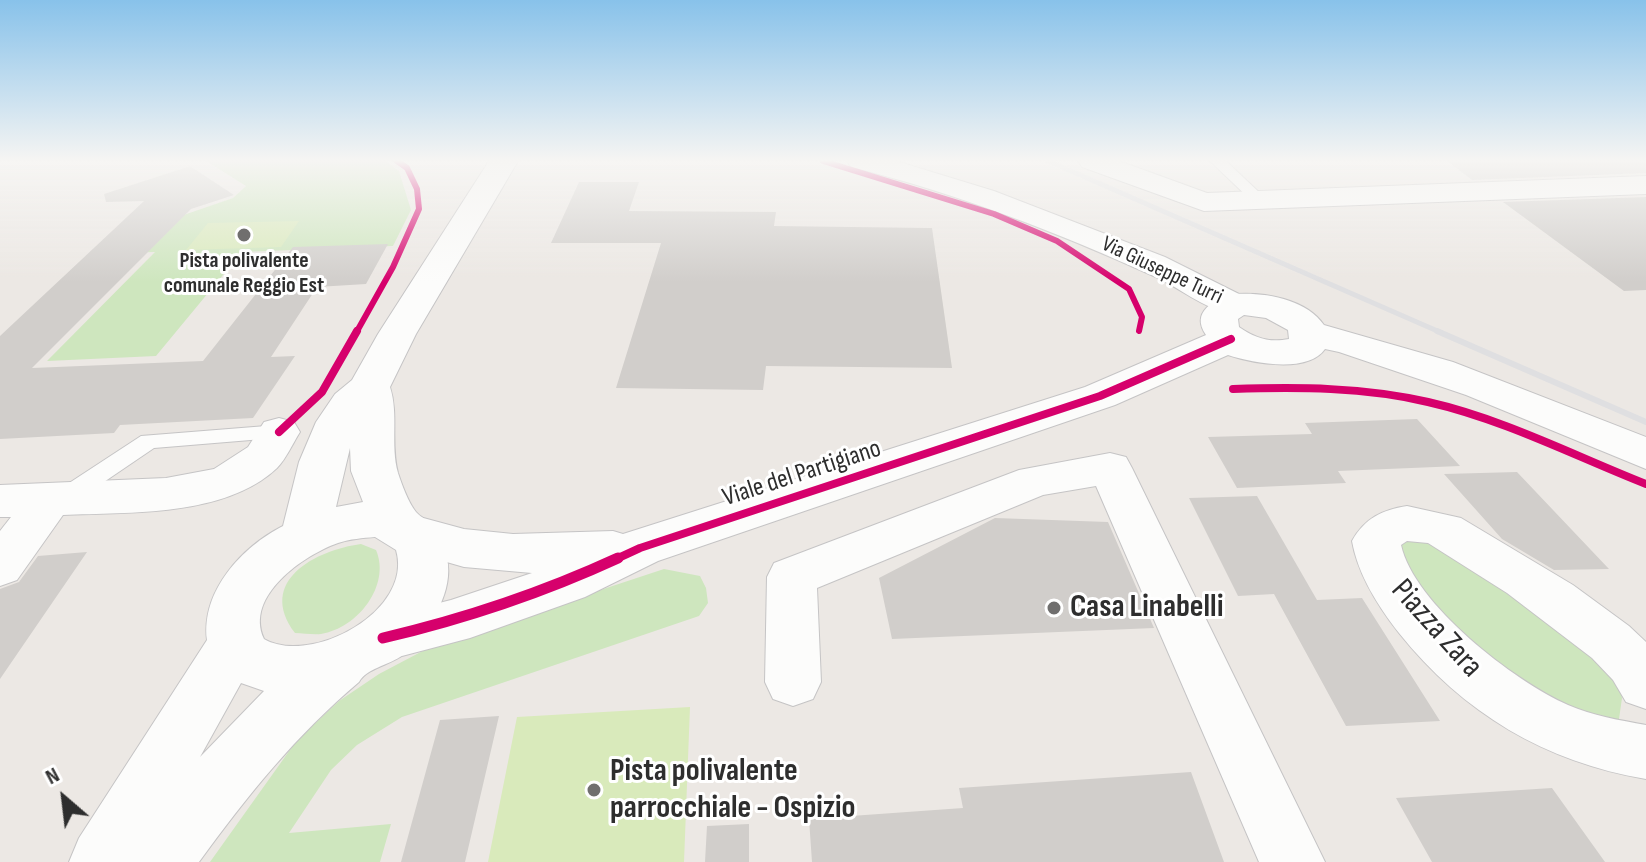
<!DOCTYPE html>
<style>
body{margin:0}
#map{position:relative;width:1646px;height:862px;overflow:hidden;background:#ece8e4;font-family:"Sofia Sans Condensed",sans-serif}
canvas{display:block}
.north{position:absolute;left:24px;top:758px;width:80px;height:80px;-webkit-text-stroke:6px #fff;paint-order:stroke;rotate:332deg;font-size:22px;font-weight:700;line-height:32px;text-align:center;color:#2e2e2e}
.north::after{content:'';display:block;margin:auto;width:28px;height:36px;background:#2e2e2e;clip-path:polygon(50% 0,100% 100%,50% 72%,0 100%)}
</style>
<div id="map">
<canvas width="1646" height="862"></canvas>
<div class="north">N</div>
</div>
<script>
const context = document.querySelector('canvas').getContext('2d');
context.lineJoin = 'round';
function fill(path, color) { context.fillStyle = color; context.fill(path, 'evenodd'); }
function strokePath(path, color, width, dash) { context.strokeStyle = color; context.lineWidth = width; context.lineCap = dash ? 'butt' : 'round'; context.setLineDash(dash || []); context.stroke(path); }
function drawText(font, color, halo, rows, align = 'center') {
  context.font = font + ' "Sofia Sans Condensed",sans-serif'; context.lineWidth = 6; context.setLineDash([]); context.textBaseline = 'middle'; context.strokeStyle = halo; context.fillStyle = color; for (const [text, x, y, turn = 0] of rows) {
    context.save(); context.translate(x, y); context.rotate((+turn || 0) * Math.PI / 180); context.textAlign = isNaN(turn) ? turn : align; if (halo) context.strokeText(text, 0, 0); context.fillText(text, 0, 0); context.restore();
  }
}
fill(new Path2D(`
 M206 161H386L399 171 411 210 393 246 242 252 156 356 47 361 155 252 115 253 137 231 233 198 246 186Z
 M1426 535 1616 666 1622 698 1619 719 1592 720 1553 708 1439 619 1395 544Z
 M361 544 376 550C391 585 358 628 321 634 313 635 303 633 295 633 256 581 316 550 361 544Z
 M664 569 700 576 706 588 708 603 699 616 402 717 357 745 331 770 289 833 391 824 380 862H210L297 740 339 701 379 674 434 645Z`), '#cee6be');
fill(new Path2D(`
 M299 221 281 247 186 250 208 223Z
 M690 707 684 862H488L517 717Z`), '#d9eabb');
fill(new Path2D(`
 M1447 161H1646V173L1472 180Z
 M190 166 234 195 191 209 32 368 203 361 293 247 388 244 366 284 317 287 271 357 295 356 253 418 120 425 114 433 0 439V336L144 201 106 202 104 194Z
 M579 182H639L629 211 776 212 774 226 932 228 952 368 766 366 763 390 616 388 661 243H551Z
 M1646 197V290L1624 291 1503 202Z
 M1417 419 1460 466 1338 471 1346 483 1237 488 1208 437 1312 434 1305 423Z
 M1517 472 1609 569 1554 570 1502 539 1444 474Z
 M1257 496 1317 600 1362 598 1440 721 1346 726 1274 594 1238 596 1189 498Z
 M995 518 1108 522 1154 628 892 639 879 578Z
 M87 552 0 679V589L19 582 38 556Z
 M499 716 465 862H401L440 720Z
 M1191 772 1224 862H812L809 819 963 808 959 788Z
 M1552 788 1605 862H1432L1396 798Z
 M749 824V862H705L707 826Z`), '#d1cecb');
const service = new Path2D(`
 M1210 161H1226L1263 196V202H1253Z
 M279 425 287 427 290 432 287 437 154 448 73 503 65 505 57 503 53 497 57 491 141 436Z`);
const minor = new Path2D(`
 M847 161H896L994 191 1165 257 1247 298 1253 305 1247 312C1218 320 1185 291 1158 278 1059 233 957 193 851 167Z
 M1078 161H1119L1207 193 1646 176V194L1204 211 1082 167Z
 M279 418 294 422 300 432C293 443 286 459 277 468 225 517 130 512 63 515L17 580 0 586V531L11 517H0V485L166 478 214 469 248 447 264 422Z
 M1110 453 1126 457 1132 468 1325 862H1259L1096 486 1043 495 817 588 821 682 813 699 793 706 773 699 765 682 767 577 774 563 1019 470Z
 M1407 506 1461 518 1573 585 1629 626 1646 642V709L1626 702 1613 680 1592 658 1507 593 1428 543 1407 541 1401 545C1414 604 1514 681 1568 705 1593 716 1619 720 1646 725V779C1545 762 1463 713 1399 633 1378 606 1358 575 1352 541 1365 518 1382 510 1407 506Z`);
const tertiary = new Path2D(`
 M1235 294C1265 292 1306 299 1324 325L1453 362 1646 437V469L1466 395 1339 352 1325 349C1308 374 1252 363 1228 355L1115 405 658 561 585 597 470 638 383 661 363 654 355 638 363 622 451 600 532 573 464 567 398 548 391 535 398 522 416 516 464 529 513 534 613 531 623 534 1085 387 1206 335C1190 312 1214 299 1235 294ZM1244 315 1266 318 1288 330 1289 339C1269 343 1255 338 1239 327L1238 319Z`);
const secondary = new Path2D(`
 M489 161H518L416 334 390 387C399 415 390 444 398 473 402 485 408 502 416 512 421 518 430 521 434 528 457 561 450 593 429 625 421 637 411 648 400 657 388 665 366 669 359 682 296 735 247 796 199 862H69L79 838 207 640C201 591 242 547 283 526L299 462 316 422 335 394 352 380 378 334ZM350 448 351 471 363 502 336 507ZM375 537 396 550C414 611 311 666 264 639 244 596 304 555 338 543 350 539 363 538 375 537ZM241 683 264 691 200 757Z`);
strokePath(service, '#c5c4c5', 2);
strokePath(minor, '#c5c4c5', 2);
strokePath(tertiary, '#c5c4c5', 2);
strokePath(secondary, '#c5c4c5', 2);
fill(service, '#fcfcfb');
fill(minor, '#fcfcfb');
fill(tertiary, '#fcfcfb');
fill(secondary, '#fcfcfb');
strokePath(new Path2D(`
 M1048 161 1442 333`), '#dfdfe1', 5);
strokePath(new Path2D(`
 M1437 331 1646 422`), '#dfdfe1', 6);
strokePath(new Path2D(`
 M823 161 994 214 1057 241 1129 289 1142 317 1139 331
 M356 333 393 267 419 209 417 189 407 168 397 161`), '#d6006c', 6);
strokePath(new Path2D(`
 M1233 389C1298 387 1364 387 1428 402 1503 419 1575 456 1646 484
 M279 432 322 392 357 331
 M614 560 640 548 1100 396 1231 339`), '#d6006c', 8);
strokePath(new Path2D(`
 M383 638C464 619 542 593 618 558`), '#d6006c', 11);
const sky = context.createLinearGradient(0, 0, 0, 282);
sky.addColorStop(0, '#88c2ea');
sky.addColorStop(0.57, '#f6f5f3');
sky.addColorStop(1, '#f6f5f300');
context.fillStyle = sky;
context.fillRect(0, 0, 1646, 282);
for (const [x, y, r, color] of [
 [244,235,8,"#706f6e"],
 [1054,608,8,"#706f6e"],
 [594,790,8,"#706f6e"]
]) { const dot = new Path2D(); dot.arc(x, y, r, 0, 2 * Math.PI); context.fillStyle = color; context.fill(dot); strokePath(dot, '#fff', 3); }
drawText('bold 22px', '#2e2e2e', '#fff', [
 ["Pista polivalente",244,261],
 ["comunale Reggio Est",244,286]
]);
drawText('22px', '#2e2e2e', '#fff', [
 ["Via Giuseppe Turri",1162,271,25]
]);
drawText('26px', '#2e2e2e', '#fff', [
 ["Viale del Partigiano",802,474,-18]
]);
drawText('bold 32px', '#2e2e2e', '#fff', [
 ["Casa Linabelli",1070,608],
 ["Pista polivalente",610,772],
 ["parrocchiale - Ospizio",610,809]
], 'left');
drawText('32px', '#2e2e2e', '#fff', [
 ["Piazza Zara",1436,629,48]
]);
</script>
